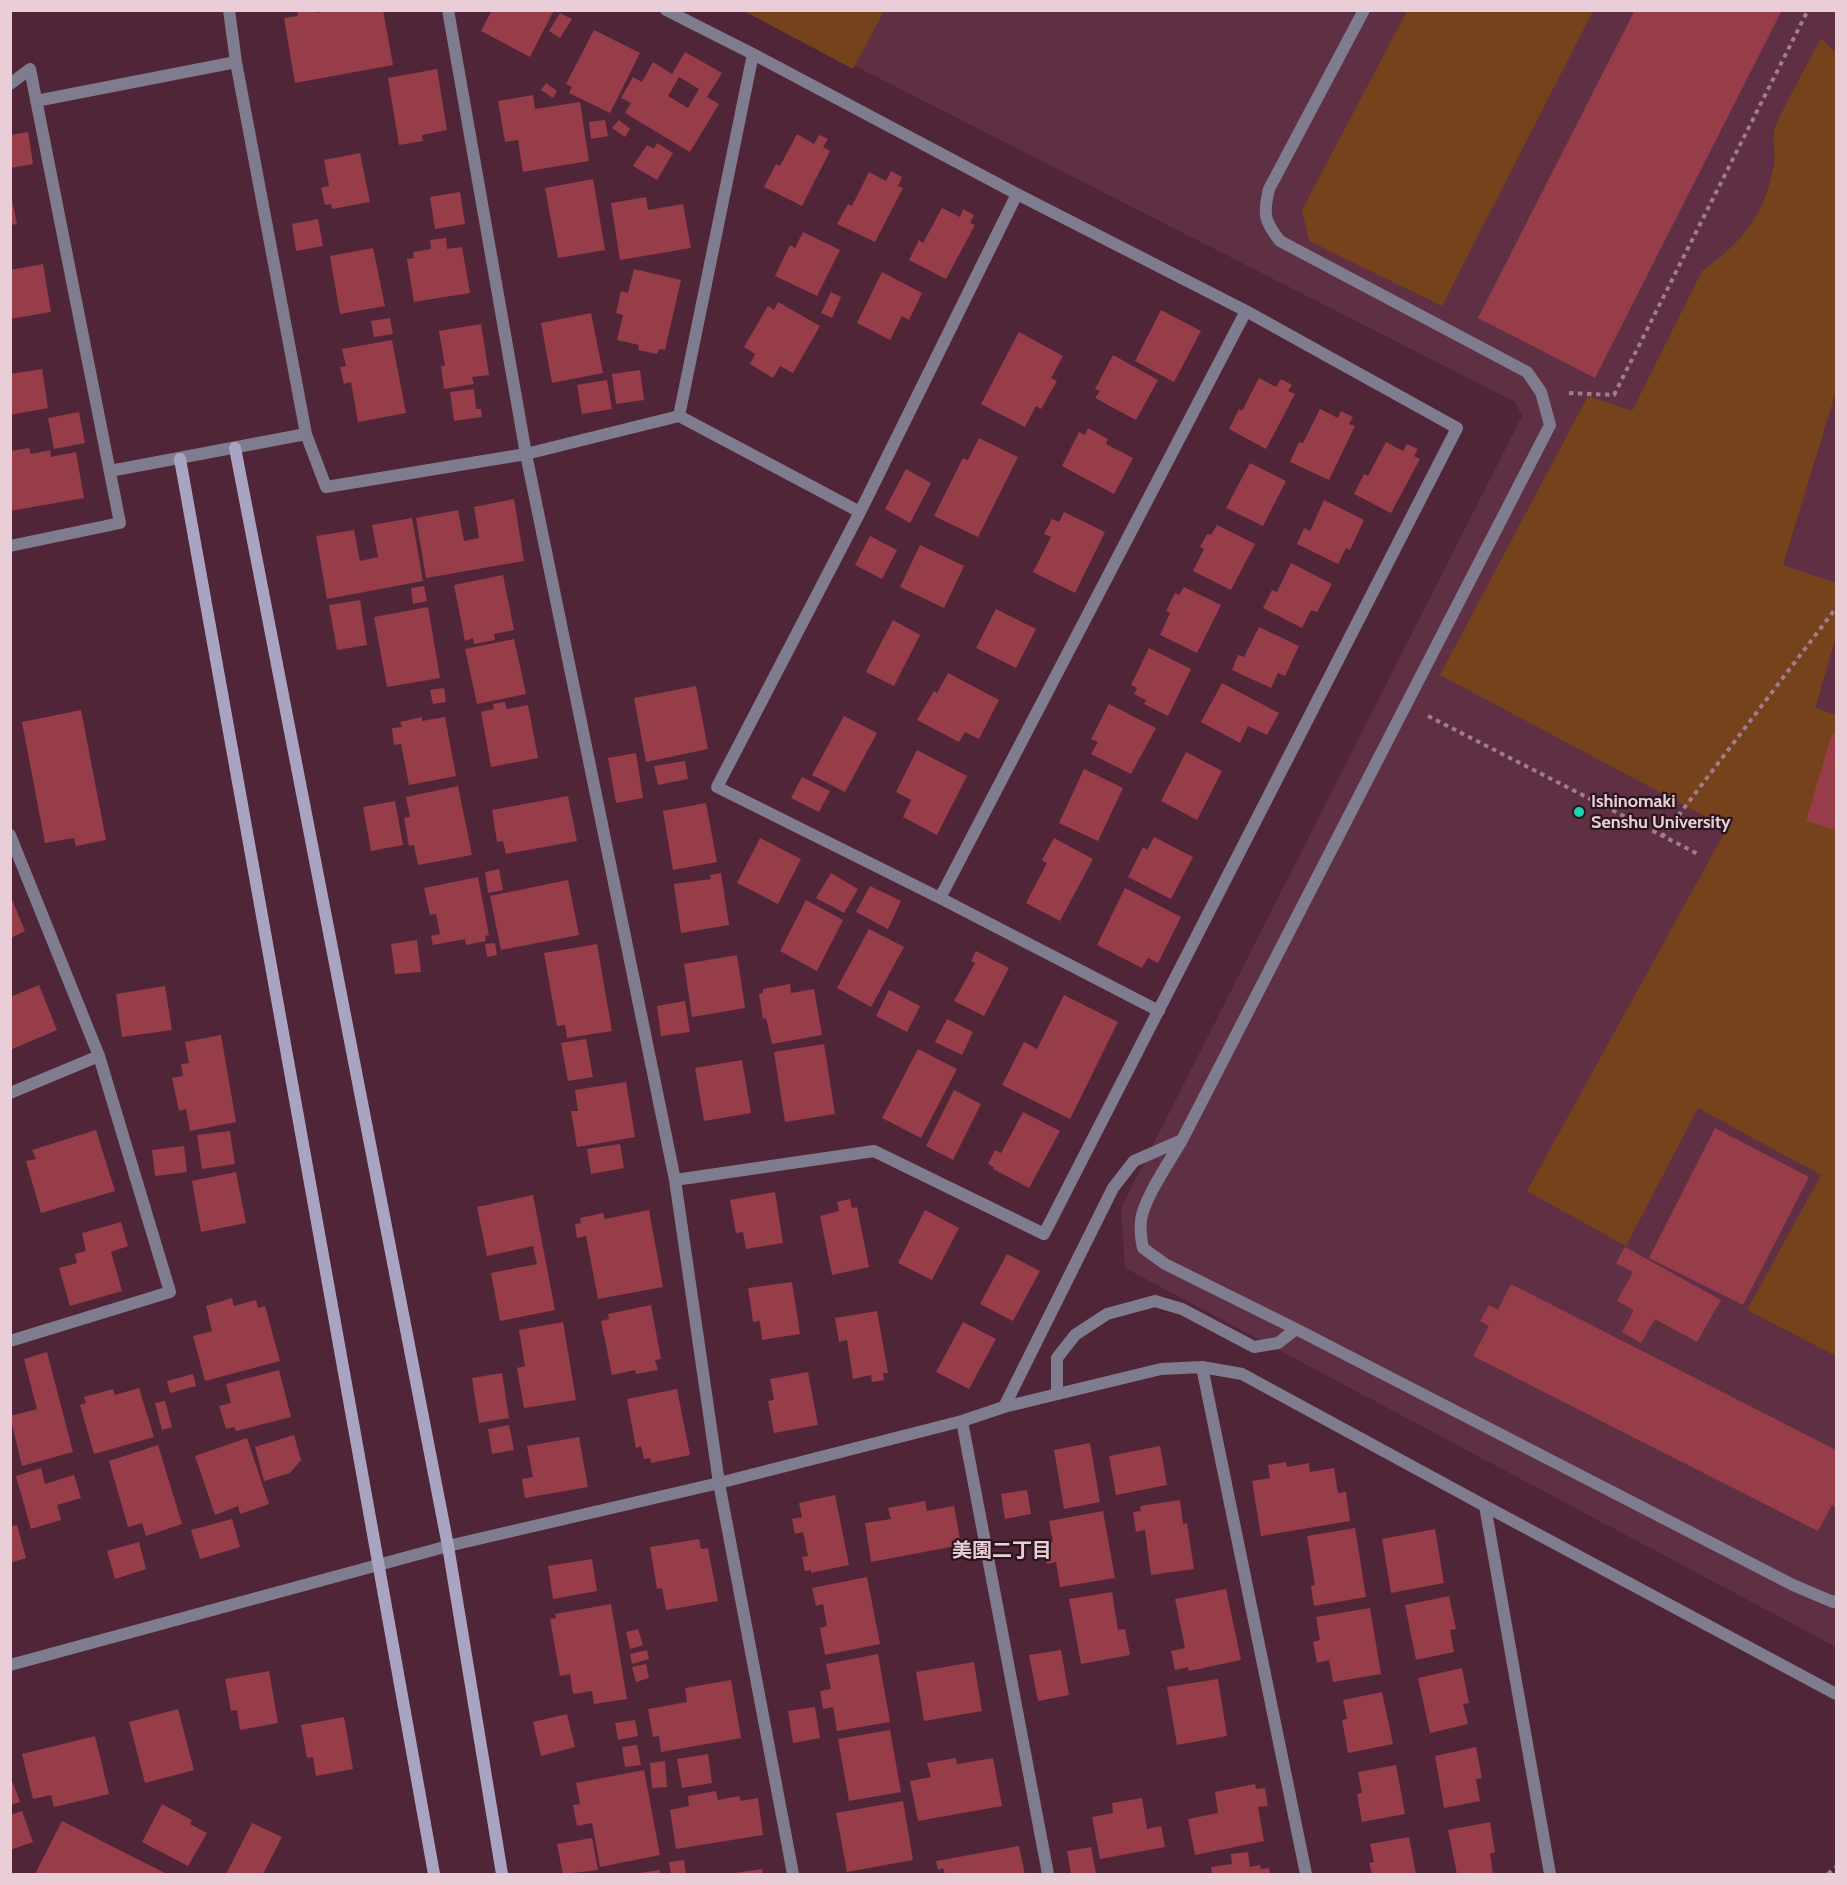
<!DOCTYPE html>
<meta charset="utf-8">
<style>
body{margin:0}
#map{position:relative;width:1847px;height:1885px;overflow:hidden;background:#4f2537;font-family:Cabin,sans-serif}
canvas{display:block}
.frame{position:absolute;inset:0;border:12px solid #e9cdd7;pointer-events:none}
</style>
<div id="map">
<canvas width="1847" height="1885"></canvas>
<div class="frame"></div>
</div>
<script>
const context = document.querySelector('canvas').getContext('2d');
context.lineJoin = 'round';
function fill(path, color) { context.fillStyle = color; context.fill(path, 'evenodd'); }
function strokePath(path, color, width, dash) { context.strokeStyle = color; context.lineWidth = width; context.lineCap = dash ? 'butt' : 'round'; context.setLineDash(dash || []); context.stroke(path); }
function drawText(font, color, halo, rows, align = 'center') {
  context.font = font + ' Cabin,"Noto Sans JP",sans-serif'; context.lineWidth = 4.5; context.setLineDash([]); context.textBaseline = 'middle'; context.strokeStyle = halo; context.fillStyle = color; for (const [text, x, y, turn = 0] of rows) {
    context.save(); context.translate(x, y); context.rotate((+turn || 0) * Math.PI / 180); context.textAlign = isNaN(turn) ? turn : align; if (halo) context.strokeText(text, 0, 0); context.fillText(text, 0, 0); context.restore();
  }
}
fill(new Path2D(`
 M747 11H1836V1647L1125 1268 1121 1208 1522 416 1515 402Z`), '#5f2f43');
fill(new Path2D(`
 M744 11H884L853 69Z
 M1407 11H1593L1442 306 1309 241 1302 210Z
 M1821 38 1836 53V391L1783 565 1836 583V637L1815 708 1836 715V1356L1747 1310 1821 1175 1698 1108 1626 1246 1527 1191 1727 828 1440 675 1588 396 1632 411 1702 271C1742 243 1766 213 1774 164 1776 153 1771 138 1775 128 1788 97 1806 68 1821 38Z`), '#76421b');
fill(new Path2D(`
 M297 10H315L316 13 331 10H383L393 65 295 83 284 18 298 16Z
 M492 10H554L530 57 481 31Z
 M1635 10H1782L1595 378 1478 318Z
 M560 13 572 19 560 38 549 31Z
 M594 30 640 53 610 113 569 93 572 87 566 84Z
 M685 52 722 73 707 97 719 104 690 152 625 113 631 103 621 98 633 77 642 82 653 62 672 74ZM679 77 699 89 688 108 668 96Z
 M437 69 447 130 422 135 423 141 399 145 388 78Z
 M546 83 557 91 553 98 541 90Z
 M533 95 535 109 580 102 589 161 523 172 518 140 505 142 498 101Z
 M605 120 608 136 591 139 589 122Z
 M619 120 630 129 625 137 612 128Z
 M28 132 33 164 10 168V135Z
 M797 134 814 144 819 135 828 139 823 147 830 151 802 206 764 187 776 164 780 166Z
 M657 143 673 153 657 180 633 166 647 145 654 149Z
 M360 153 370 202 332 209 331 204 325 205 321 188 329 186 324 160Z
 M891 171 902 177 898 186 903 188 875 242 837 224 848 204 852 206 869 172 886 181Z
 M593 179 605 250 558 258 545 188Z
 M10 190 17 224 10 225Z
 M460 192 465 224 435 229 430 197Z
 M646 197 648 210 683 204 691 248 620 260 611 203Z
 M942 208 960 217 963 209 974 215 970 223 975 225 946 279 909 260 919 240 923 243Z
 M318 219 323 246 296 251 292 224Z
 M803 232 840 250 817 296 775 276 790 245 795 248Z
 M446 238 447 249 462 247 470 293 414 302 407 259 414 258 413 252 431 249 430 240Z
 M373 248 385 306 340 314 330 256Z
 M43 264 51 312 10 319V270Z
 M634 269 681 280 665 350 659 349 657 354 638 350 639 345 617 340 623 315 616 313 621 291 628 293Z
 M882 272 922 293 909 320 902 316 890 340 857 323Z
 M831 292 841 297 832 318 821 313Z
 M778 302 820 326 793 373 780 366 773 378 750 364 755 354 744 347 768 306 774 310Z
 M1161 310 1201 331 1174 382 1135 361Z
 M591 313 603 373 552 383 541 323Z
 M390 318 393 334 374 337 371 321Z
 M481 324 489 375 472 377 474 384 444 389 441 366H445L439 331Z
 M1019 332 1063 356 1051 378 1057 381 1041 409 1036 406 1025 427 981 404Z
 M392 340 406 413 358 422 351 382 344 384 340 367 346 366 342 349Z
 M1113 355 1158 380 1136 420 1095 398 1100 391 1095 389Z
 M42 369 48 408 10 415V374Z
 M640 370 644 400 616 404 612 374Z
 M1259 378 1276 387 1281 379 1292 385 1288 391 1295 394 1266 449 1229 429 1239 409 1242 411Z
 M607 380 612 409 582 414 577 385Z
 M474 389 476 409H481L482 417 454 421 450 392Z
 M1320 409 1338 418 1341 411 1353 417 1349 424 1355 426 1329 480 1290 462 1299 442 1303 443Z
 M79 412 85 443 54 449 48 418Z
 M1088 428 1108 439 1106 444 1133 458 1114 494 1062 466 1079 432 1085 435Z
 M979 438 1018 457 978 537 934 516 963 458 968 460Z
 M1386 442 1403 451 1407 444 1418 449 1414 456 1420 459 1391 513 1354 494 1364 474 1368 476Z
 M29 448 31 454 50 450 51 457 76 452 84 498 10 511V451Z
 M1250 463 1286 481 1263 526 1226 508Z
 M906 469 931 483 910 523 885 509Z
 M514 499 524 561 426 578 416 518 458 510 464 541 479 538 474 507Z
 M1324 500 1364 520 1350 550 1346 548 1338 564 1297 544 1304 528 1310 531Z
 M1064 512 1105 532 1075 593 1033 572 1051 537 1044 534 1052 519 1059 522Z
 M412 518 423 581 327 599 316 536 354 530 360 561 378 557 372 525Z
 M1217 525 1255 544 1231 590 1193 571 1204 549 1200 547 1207 534 1211 535Z
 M870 536 897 550 882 579 855 565Z
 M920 545 964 566 944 608 900 587Z
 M1291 563 1332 584 1317 612 1311 610 1302 628 1263 608 1272 590 1277 592Z
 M503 575 514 630 494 634 495 640 474 644 473 638 465 641 454 585Z
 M424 586 427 601 413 604 411 588Z
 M1184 587 1221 605 1197 653 1160 635 1170 613 1166 611 1175 593 1179 595Z
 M360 600 367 645 337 650 329 605Z
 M428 607 440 678 387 687 374 617Z
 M996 609 1036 629 1016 668 976 648Z
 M893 620 920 635 894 686 866 672Z
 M1259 627 1299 646 1285 676 1278 673 1271 688 1232 670 1238 655 1244 657Z
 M514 639 526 694 477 704 465 649Z
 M1149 648 1191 669 1168 716 1144 704 1146 700 1134 694 1137 688 1131 685Z
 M948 673 999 700 979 739 965 732 959 742 917 720 934 691 937 693Z
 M1222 683 1279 713 1267 735 1248 726 1240 743 1201 722Z
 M696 686 708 749 646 762 634 698Z
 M444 688 446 702 433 704 430 690Z
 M505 702 507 709 528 705 538 758 491 767 481 712 494 709 493 704Z
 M1109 704 1156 728 1131 774 1091 754 1098 742 1091 739Z
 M81 710 106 840 76 846 74 838 45 843 22 722Z
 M844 716 877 733 845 792 812 775Z
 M422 717V721L445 717 456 776 409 785 401 744 394 745 392 728 402 727 400 722Z
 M1832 733 1836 734V830L1806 821Z
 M917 750 967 776 937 835 903 817 911 800 896 792Z
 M1186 752 1222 771 1197 820 1161 801Z
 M636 753 643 798 616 803 608 758Z
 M685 761 688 779 658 785 654 766Z
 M1084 769 1123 788 1098 841 1059 823Z
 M802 777 830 791 819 812 791 798Z
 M458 786 472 855 418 865 414 845 409 846 404 818 410 817 406 797Z
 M568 796 577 841 506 854 503 841 497 842 492 810Z
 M395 801 403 845 371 851 363 807Z
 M706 803 717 862 673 870 663 811Z
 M1154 837 1193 857 1171 899 1128 877 1143 847 1147 850Z
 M760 838 801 859 778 904 737 883Z
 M1054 838 1093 859 1060 921 1026 903 1047 863 1042 860Z
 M499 869 503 890 488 893 485 872Z
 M721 873 729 925 681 933 674 884 711 879 710 875Z
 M831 873 858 889 844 913 816 898Z
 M478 877 489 935 485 936 486 941 466 945 465 939 433 945 431 936 440 934 436 914 430 915 424 888Z
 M568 880 579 935 501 950 490 896Z
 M870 886 901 901 888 929 856 912Z
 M1125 888 1181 917 1158 963 1148 958 1142 968 1097 945Z
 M11 897 25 931 11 938Z
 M806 900 843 920 817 971 780 951Z
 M869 929 904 947 871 1007 837 988Z
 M417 940 421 972 395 974 391 944Z
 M495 943 497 955 487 957 485 944Z
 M597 944 612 1031 567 1038 565 1025 557 1026 544 953Z
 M976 951 1009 968 984 1016 954 1001 975 963 971 961Z
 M737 955 745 1008 692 1017 684 964Z
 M790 984 791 993 814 989 822 1035 772 1044 766 1018 763 1019 759 994 763 993V989Z
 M39 985 57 1030 10 1050V997Z
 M165 986 172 1030 122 1037 116 994Z
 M889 990 920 1006 907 1032 876 1016Z
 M1064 995 1118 1022 1070 1119 1002 1085 1024 1042 1037 1049Z
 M685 1001 690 1032 661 1036 657 1006Z
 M947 1019 973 1032 962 1055 935 1042Z
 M221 1035 236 1122 190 1131 186 1109 179 1111 172 1078 183 1076 181 1064 189 1063 185 1042Z
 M586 1039 593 1077 568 1081 561 1043Z
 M824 1044 835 1114 785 1122 774 1052Z
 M918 1049 957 1069 921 1138 882 1118Z
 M742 1060 751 1113 704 1121 695 1068Z
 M626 1082 635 1137 577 1147 571 1111H578L575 1090Z
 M954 1090 981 1104 953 1160 926 1146Z
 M1023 1112 1060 1131 1029 1188 993 1169 994 1167 988 1164 995 1150 1001 1153Z
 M1715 1128 1809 1177 1743 1305 1649 1258Z
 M96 1130 115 1191 41 1213 26 1161 36 1159 32 1150Z
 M230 1131 235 1164 202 1169 197 1135Z
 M620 1144 624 1168 591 1174 587 1149Z
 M184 1146 187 1172 155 1176 152 1150Z
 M236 1172 246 1223 201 1232 192 1181Z
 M775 1192 783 1243 746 1249 743 1232 736 1233 730 1200Z
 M533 1195 555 1310 500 1321 491 1273 537 1264 533 1246 487 1256 477 1207Z
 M850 1199 852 1208 857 1207 869 1267 832 1275 820 1216 839 1211 837 1202Z
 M649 1210 663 1287 598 1299 586 1236 577 1238 575 1224 581 1223 580 1218 603 1213 605 1219Z
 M925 1210 959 1228 932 1280 898 1263Z
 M121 1222 128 1246 111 1252 122 1291 70 1306 59 1268 77 1263 75 1254 86 1251 82 1233Z
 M1625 1247 1721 1300 1697 1342 1655 1319 1641 1343 1622 1332 1634 1310 1617 1301 1633 1272 1616 1263Z
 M1007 1254 1040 1271 1013 1321 980 1304Z
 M792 1282 800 1334 762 1340 760 1321 753 1322 748 1288Z
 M1511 1284 1836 1450V1508L1832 1505 1818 1531 1473 1356 1489 1326 1480 1321 1489 1305 1498 1310Z
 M232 1298 234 1306 256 1300 258 1308 265 1306 280 1361 205 1381 193 1336 212 1331 206 1306Z
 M651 1305 661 1359 655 1360 658 1370 636 1374 635 1370 612 1375 601 1321 609 1319 608 1314Z
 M877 1311 888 1373H883L884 1380 872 1382 871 1375 853 1379 847 1340 839 1342 835 1318Z
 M563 1322 576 1400 524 1408 517 1368 525 1366 519 1330Z
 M963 1322 996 1339 969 1389 936 1372Z
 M47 1352 73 1452 22 1466 10 1416 37 1409 24 1359Z
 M279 1370 291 1417 236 1431 234 1427 226 1429 219 1406 231 1403 226 1384Z
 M808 1372 818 1425 774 1433 768 1401 774 1400 770 1379Z
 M502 1373 509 1418 479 1423 472 1378Z
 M193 1374 196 1386 170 1393 167 1381Z
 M139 1388 154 1437 94 1454 80 1405 86 1403 84 1397 113 1389 115 1395Z
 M677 1389 690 1455 651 1463 650 1458 644 1459 641 1446 636 1448 627 1399Z
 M165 1401 172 1427 162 1430 155 1403Z
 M509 1425 514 1450 492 1454 488 1429Z
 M294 1435 301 1460 290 1473 264 1481 255 1447Z
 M579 1437 588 1487 525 1498 522 1479 533 1477 527 1446Z
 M247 1438 269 1504 240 1514 238 1506 215 1515 195 1456Z
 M1090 1443 1100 1502 1064 1509 1054 1450Z
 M158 1445 182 1524 146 1536 142 1523 128 1527 109 1461Z
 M1160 1446 1167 1485 1116 1495 1109 1456Z
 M1286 1462 1287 1467 1309 1463 1310 1472 1334 1468 1338 1493 1346 1492 1350 1521 1261 1536 1252 1481 1270 1478 1268 1465Z
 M41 1468 45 1484 74 1475 81 1498 57 1505 61 1520 31 1529 16 1476Z
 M1027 1490 1031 1514 1005 1519 1001 1494Z
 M835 1495 849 1565 811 1573V1570L805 1571 802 1557 808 1556 803 1532 795 1534 792 1519 802 1517 799 1503Z
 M1180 1500 1183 1524 1187 1523 1194 1569 1151 1575 1145 1530 1136 1532 1133 1512 1141 1511 1140 1506Z
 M925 1501 927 1511 954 1506 961 1545 871 1562 865 1523 891 1519 888 1508Z
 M1103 1511 1115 1578 1060 1587 1056 1562 1047 1564 1043 1544 1053 1542 1049 1521Z
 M232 1519 240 1547 200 1559 191 1530Z
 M17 1525 26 1558 10 1563V1527Z
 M1355 1528 1366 1597 1314 1606 1311 1586 1315 1585 1307 1536Z
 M1435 1529 1444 1583 1391 1593 1382 1539Z
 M699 1539 701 1549 708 1548 718 1601 666 1610 662 1588 657 1589 650 1547Z
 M139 1542 146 1569 115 1579 107 1551Z
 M592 1559 597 1591 553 1599 548 1566Z
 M867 1577 880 1644 825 1655 820 1628 827 1626 823 1604 816 1606 812 1588Z
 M1226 1589 1241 1660 1189 1671 1188 1667 1175 1670 1171 1651 1185 1648 1175 1599Z
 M1112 1592 1118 1630 1125 1629 1130 1655 1081 1664 1069 1599Z
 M1449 1596 1456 1629 1450 1630 1454 1652 1416 1660 1405 1605Z
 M611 1604 627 1699 594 1704 592 1691 573 1694 570 1674 560 1676 550 1619 556 1618 555 1614Z
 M1370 1608 1381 1674 1333 1682 1329 1660 1317 1663 1313 1642 1320 1640 1316 1617Z
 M638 1629 643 1645 630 1649 626 1632Z
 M647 1650 649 1659 632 1664 630 1654Z
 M1061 1650 1069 1695 1038 1701 1029 1655Z
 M878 1654 890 1722 837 1731 833 1707 823 1709 820 1691 831 1689 826 1664Z
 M974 1662 982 1711 924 1721 916 1672Z
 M646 1664 649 1678 636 1682 632 1667Z
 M1462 1668 1469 1703 1463 1704 1468 1724 1430 1733 1418 1678Z
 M269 1671 278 1723 240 1730 237 1710 231 1711 225 1679Z
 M1218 1679 1227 1736 1177 1745 1167 1687Z
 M731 1680 741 1738 661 1752 659 1736 653 1737 648 1709 687 1702 685 1688Z
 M1382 1692 1393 1744 1348 1753 1342 1720 1347 1719 1343 1700Z
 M815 1707 820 1738 793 1743 788 1711Z
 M178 1709 194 1770 145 1783 129 1722Z
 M567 1714 575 1747 541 1756 533 1722Z
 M344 1717 353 1769 316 1776 313 1757 307 1758 301 1725Z
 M635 1720 638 1736 618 1740 615 1723Z
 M890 1730 901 1792 849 1801 838 1739Z
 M95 1736 109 1794 54 1807 51 1795 33 1799 22 1754Z
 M637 1745 641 1765 625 1767 622 1747Z
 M1476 1747 1482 1778 1476 1779 1480 1801 1444 1808 1435 1756Z
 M708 1754 712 1783 682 1788 677 1759Z
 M956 1758 957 1764 993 1758 1002 1806 918 1821 910 1781 931 1777 927 1763Z
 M665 1761 667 1787 652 1788 650 1763Z
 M1396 1765 1405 1814 1362 1822 1357 1794 1362 1793 1358 1772Z
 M644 1770 660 1855 600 1867 592 1823 577 1826 573 1805 580 1804 576 1783Z
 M10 1775 20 1802 10 1805Z
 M1255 1784 1256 1789 1265 1788 1268 1806 1258 1807 1264 1841 1195 1855 1188 1819 1218 1813 1215 1792Z
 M716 1791 718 1800 739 1796 741 1801 758 1798 763 1835 676 1849 670 1810 689 1806 688 1796Z
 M1142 1798 1147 1829 1161 1826 1165 1847 1100 1859 1092 1817 1113 1813 1112 1803Z
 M903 1801 913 1860 847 1872 836 1813Z
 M162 1804 192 1820 190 1824 207 1833 188 1866 142 1842Z
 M22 1811 33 1842 10 1850V1815Z
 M62 1821 167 1874H35Z
 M1490 1822 1495 1852 1490 1854 1493 1874H1457L1448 1830Z
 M252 1823 282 1837 263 1874H226Z
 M1409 1837 1416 1874H1372L1369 1863 1374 1862 1370 1844Z
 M592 1838 598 1870 563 1874 557 1844Z
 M1019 1846 1025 1874H945L943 1868 938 1870 936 1861Z
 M1091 1847 1096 1873 1071 1874 1067 1851Z
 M1248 1852 1250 1867 1260 1865 1261 1869 1269 1868 1270 1874H1212L1211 1867 1232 1864 1231 1854Z
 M684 1860 686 1874H671L669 1862Z
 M762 1869 763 1874H735V1873Z
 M660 1870V1874H640V1873Z`), '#973d49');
strokePath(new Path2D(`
 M1569 393 1614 395 1808 10
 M1428 716 1698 854
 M1662 837 1836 608
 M1828 1874 1836 1867`), '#a07d8b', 4, [4.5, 4.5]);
strokePath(new Path2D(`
 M1364 10 1269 189C1263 214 1264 221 1280 241L1527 372 1541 392 1550 425 1182 1140C1170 1161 1144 1198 1141 1220 1140 1230 1141 1239 1143 1248L1165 1264 1296 1329 1793 1585 1833 1602 1836 1601
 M1057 1394V1358L1075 1335 1107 1314 1155 1301 1182 1309 1254 1347 1278 1343 1296 1329
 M1004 1407 1113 1188 1134 1161 1182 1140`), '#807c90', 12);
strokePath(new Path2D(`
 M229 10 236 62 306 434 326 487 526 454 679 416 753 54
 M448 10 526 454 675 1180 719 1483 793 1874
 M666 10 753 54 1017 194 1246 311 1457 428 1044 1234 874 1151 675 1180
 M10 84 30 69 120 523 10 546
 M36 101 236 62
 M1017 194 860 512 717 787 940 898 1159 1011
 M679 416 860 512
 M110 471 306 434
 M10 835 99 1056 170 1292 10 1341
 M940 898 1246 311
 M10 1093 99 1056
 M1202 1367 1306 1874
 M962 1421 1048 1874
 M1485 1506 1550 1874
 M10 1665 448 1546 719 1483 962 1421 1004 1407 1161 1369 1202 1367 1242 1374 1485 1506 1836 1694`), '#807c90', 12);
strokePath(new Path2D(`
 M235 448 448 1546 502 1874
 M180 459 434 1874`), '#aaa4c3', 12);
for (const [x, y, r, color] of [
 [1579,812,6,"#1bd5b1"]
]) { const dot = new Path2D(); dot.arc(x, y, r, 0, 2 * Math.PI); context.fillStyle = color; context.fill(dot); strokePath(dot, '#29161d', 2); }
drawText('bold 18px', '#e9cdd7', '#29161d', [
 ["Ishinomaki",1591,802],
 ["Senshu University",1591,823]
], 'left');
drawText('bold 20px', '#e9cdd7', '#29161d', [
 ["美園二丁目",1002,1551]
]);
</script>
